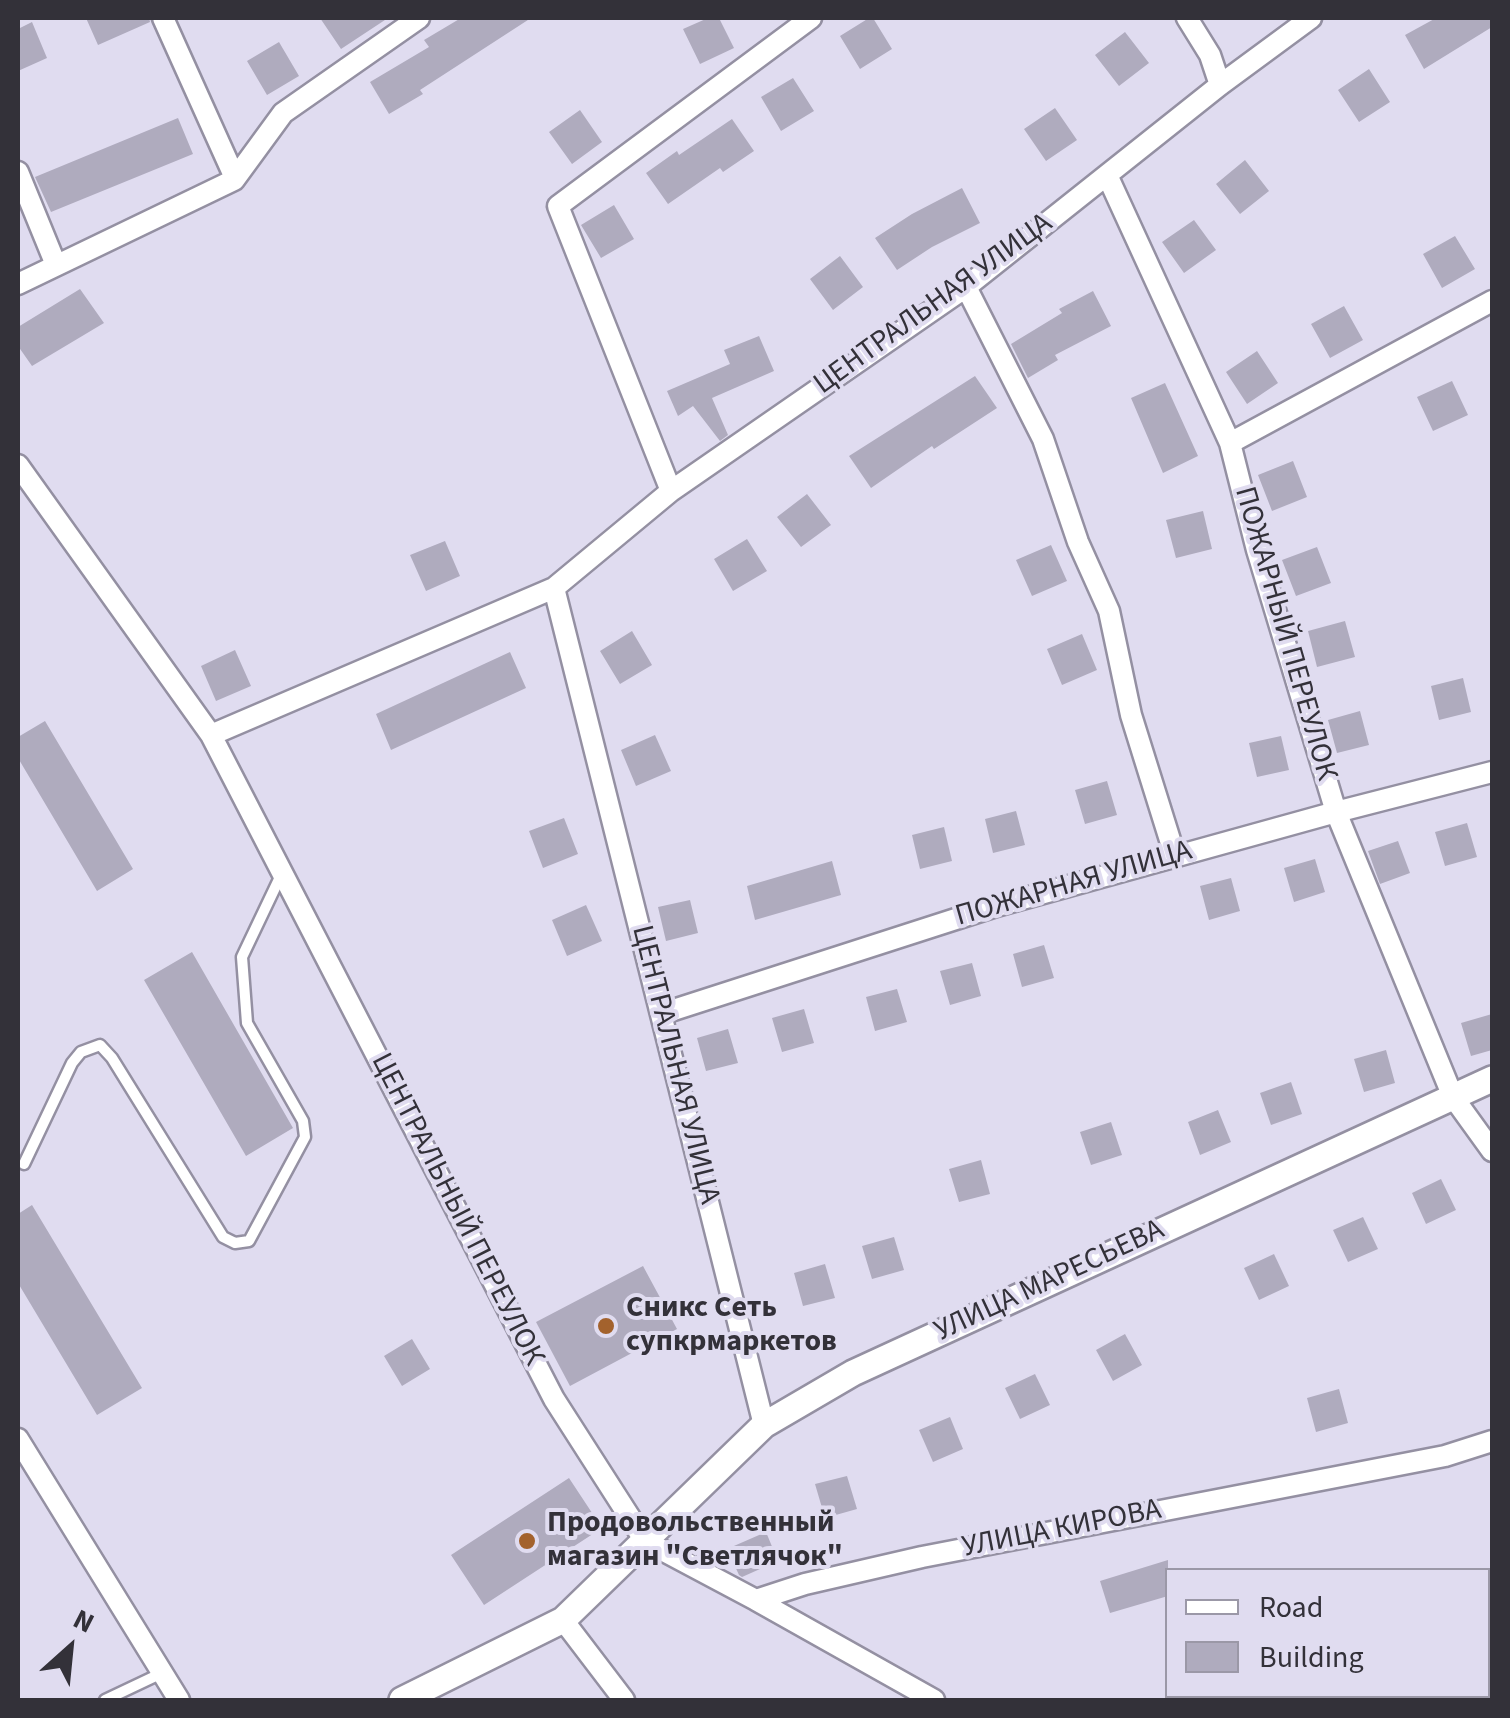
<!DOCTYPE html>
<meta charset="utf-8">
<style>
body{margin:0}
#map{position:relative;width:1510px;height:1718px;overflow:hidden;background:#e0dcf0;font-family:"Source Sans 3",sans-serif}
canvas{display:block}
.frame{position:absolute;inset:0;border:20px solid #333139;pointer-events:none}
.legend{position:absolute;left:1165px;top:1568px;width:325px;height:130px;box-sizing:border-box;background:#e0dcf0;border:2px solid #9b98a7;margin:0;padding:12px 18px;list-style:none;font-size:30px;color:#333139}
.legend li{display:flex;align-items:center;gap:20px;height:50px}
.legend b{width:50px;border:2px solid #9b98a7}
.north{position:absolute;left:20px;top:1598px;width:100px;height:100px;-webkit-text-stroke:8px #e0dcf0;paint-order:stroke;rotate:27deg;font-size:28px;font-weight:700;line-height:40px;text-align:center;color:#333139}
.north::after{content:'';display:block;margin:auto;width:35px;height:45px;background:#333139;clip-path:polygon(50% 0,100% 100%,50% 72%,0 100%)}
</style>
<div id="map">
<canvas width="1510" height="1718"></canvas>
<div class="frame"></div>
<ul class="legend">
<li><b style="height:12px;background:#fff"></b>Road</li>
<li><b style="height:28px;background:#afabbe"></b>Building</li>
</ul>
<div class="north">N</div>
</div>
<script>
const context = document.querySelector('canvas').getContext('2d');
context.lineJoin = 'round';
function fill(path, color) { context.fillStyle = color; context.fill(path, 'evenodd'); }
function strokePath(path, color, width, dash) { context.strokeStyle = color; context.lineWidth = width; context.lineCap = dash ? 'butt' : 'round'; context.setLineDash(dash || []); context.stroke(path); }
function drawText(font, color, halo, rows, align = 'center') {
  context.font = font + ' "Source Sans 3",sans-serif'; context.lineWidth = 8; context.setLineDash([]); context.textBaseline = 'middle'; context.strokeStyle = halo; context.fillStyle = color; for (const [text, x, y, turn = 0] of rows) {
    context.save(); context.translate(x, y); context.rotate((+turn || 0) * Math.PI / 180); context.textAlign = isNaN(turn) ? turn : align; if (halo) context.strokeText(text, 0, 0); context.fillText(text, 0, 0); context.restore();
  }
}
fill(new Path2D(`
 M86 18H149L150 22 98 45Z
 M320 18H388L341 49Z
 M461 18H531L420 90 423 94 389 114 370 82 429 47 424 40Z
 M708 18H719L734 48 700 64 683 29Z
 M869 18H873L892 49 860 69 840 36Z
 M1436 18H1492V27L1424 69 1405 35Z
 M32 22 47 58 18 71V29Z
 M1125 32 1149 63 1119 86 1095 55Z
 M279 42 299 76 267 95 247 61Z
 M1369 69 1390 102 1359 122 1338 90Z
 M793 78 814 111 781 131 761 97Z
 M1055 108 1077 140 1046 161 1024 129Z
 M580 110 602 142 572 164 549 132Z
 M178 118 193 154 51 212 35 177Z
 M732 119 754 151 723 172 720 168 668 204 646 173 677 151 679 155Z
 M1245 160 1269 191 1240 214 1216 184Z
 M962 188 980 223 932 247 897 270 875 238 912 214Z
 M614 205 634 239 601 258 581 225Z
 M1194 220 1216 250 1184 273 1162 242Z
 M1455 236 1475 269 1442 288 1423 254Z
 M840 256 863 287 833 310 810 279Z
 M80 289 104 323 32 366 18 346V327Z
 M1093 291 1111 326 1055 355 1058 360 1028 378 1011 344 1062 313 1059 309Z
 M1344 306 1363 340 1330 358 1311 324Z
 M759 336 774 371 712 398 728 435 720 441 693 406 678 416 667 391 730 364 724 350Z
 M1257 351 1278 383 1247 404 1226 372Z
 M975 376 997 408 934 449 932 446 871 488 849 456Z
 M1452 381 1468 415 1433 431 1417 397Z
 M1165 383 1198 456 1163 473 1131 398Z
 M1293 461 1307 497 1272 511 1258 475Z
 M807 494 831 525 801 547 777 517Z
 M1203 511 1212 549 1176 558 1166 520Z
 M747 539 767 571 733 591 714 559Z
 M445 541 460 576 426 591 410 555Z
 M1051 545 1067 581 1032 596 1016 560Z
 M1317 547 1331 583 1296 596 1282 560Z
 M1345 621 1355 657 1317 667 1308 631Z
 M632 631 652 665 620 684 600 651Z
 M1082 634 1097 670 1062 685 1047 649Z
 M235 650 251 686 216 701 201 666Z
 M510 652 526 688 391 750 376 714Z
 M1463 678 1471 712 1439 720 1431 686Z
 M1360 711 1369 745 1337 753 1328 720Z
 M45 721 133 869 97 891 18 758V737Z
 M655 735 671 771 636 786 621 750Z
 M1281 736 1289 770 1257 777 1249 743Z
 M1107 781 1117 815 1085 824 1075 790Z
 M1016 811 1025 845 993 853 985 819Z
 M564 818 578 854 543 868 529 831Z
 M1467 823 1477 857 1445 866 1435 832Z
 M944 827 952 861 920 869 912 835Z
 M1398 841 1410 873 1380 884 1368 851Z
 M1315 859 1325 892 1294 902 1284 868Z
 M832 861 841 895 755 920 747 886Z
 M1231 878 1240 911 1209 920 1200 886Z
 M690 900 698 933 666 941 658 907Z
 M586 905 602 941 567 956 552 920Z
 M1044 945 1054 978 1022 987 1013 954Z
 M192 952 293 1128 246 1156 144 980Z
 M972 963 981 996 950 1005 940 971Z
 M897 989 907 1022 875 1031 866 997Z
 M804 1009 814 1043 782 1052 772 1018Z
 M1492 1014V1050L1471 1056 1461 1023Z
 M728 1029 738 1063 706 1071 697 1038Z
 M1386 1050 1395 1083 1364 1092 1354 1059Z
 M1291 1082 1302 1114 1271 1125 1260 1093Z
 M1218 1110 1231 1142 1200 1155 1188 1122Z
 M1111 1122 1122 1155 1091 1165 1080 1132Z
 M981 1160 990 1194 959 1202 949 1169Z
 M1441 1179 1456 1210 1426 1224 1412 1193Z
 M32 1205 142 1388 97 1415 18 1283V1214Z
 M1363 1217 1378 1249 1348 1262 1333 1230Z
 M894 1237 904 1270 872 1279 862 1246Z
 M1274 1254 1289 1286 1259 1300 1244 1268Z
 M825 1264 835 1298 803 1306 794 1273Z
 M643 1266 677 1329 570 1386 536 1322Z
 M1125 1334 1142 1365 1113 1381 1096 1350Z
 M412 1339 430 1369 402 1386 384 1356Z
 M1035 1374 1050 1405 1020 1419 1005 1388Z
 M1339 1389 1348 1423 1316 1432 1307 1398Z
 M950 1417 963 1449 933 1462 919 1430Z
 M847 1476 857 1509 825 1518 815 1484Z
 M569 1478 602 1528 484 1605 451 1555Z
 M766 1532 778 1561 742 1577 739 1575 727 1549Z
 M1168 1560V1596L1110 1613 1100 1581Z`), '#afabbe');
const service = new Path2D(`
 M24 1164 72 1063 81 1052 100 1045 112 1058 223 1237 235 1243 249 1241 305 1137 303 1121 247 1023 242 957 282 873
 M105 1700 162 1673`);
const minor = new Path2D(`
 M163 18 235 178
 M1187 18 1210 55 1220 85
 M18 172 56 265
 M1107 175 1230 443 1257 550 1336 812 1453 1097 1492 1151
 M18 284 234 180 283 113 419 18
 M966 287 1043 439 1078 542 1109 611 1131 715 1175 856
 M1230 443 1492 301
 M18 465 211 735 554 1399 645 1541 756 1600 805 1584 922 1557 1445 1456 1492 1441
 M671 491 558 206 811 18
 M554 588 764 1425
 M211 735 554 588 671 491 966 287 1220 85 1311 18
 M661 1014 993 907 1336 812 1492 772
 M18 1439 179 1700
 M756 1600 934 1700
 M563 1620 624 1700`);
const tertiary = new Path2D(`
 M402 1700 563 1620 764 1425 853 1373 1492 1079`);
strokePath(service, '#9490a2', 15);
strokePath(minor, '#9490a2', 25);
strokePath(tertiary, '#9490a2', 30);
strokePath(service, '#fff', 10);
strokePath(minor, '#fff', 20);
strokePath(tertiary, '#fff', 25);
for (const [x, y, r, color] of [
 [606,1326,10,"#a3622d"],
 [527,1541,10,"#a3622d"]
]) { const dot = new Path2D(); dot.arc(x, y, r, 0, 2 * Math.PI); context.fillStyle = color; context.fill(dot); strokePath(dot, '#e0dcf0', 4); }
drawText('30px', '#333139', '#e0dcf0', [
 ["ЦЕНТРАЛЬНАЯ УЛИЦА",934,305,-36],
 ["ПОЖАРНЫЙ ПЕРЕУЛОК",1284,634,74],
 ["ПОЖАРНАЯ УЛИЦА",1074,885,-16],
 ["ЦЕНТРАЛЬНАЯ УЛИЦА",674,1065,76],
 ["ЦЕНТРАЛЬНЫЙ ПЕРЕУЛОК",456,1210,63],
 ["УЛИЦА МАРЕСЬЕВА",1050,1282,-25],
 ["УЛИЦА КИРОВА",1062,1530,-11]
]);
drawText('bold 30px', '#333139', '#e0dcf0', [
 ["Сникс Сеть",626,1309],
 ["супкрмаркетов",626,1343],
 ["Продовольственный",547,1524],
 ["магазин \"Светлячок\"",547,1558]
], 'left');
</script>
